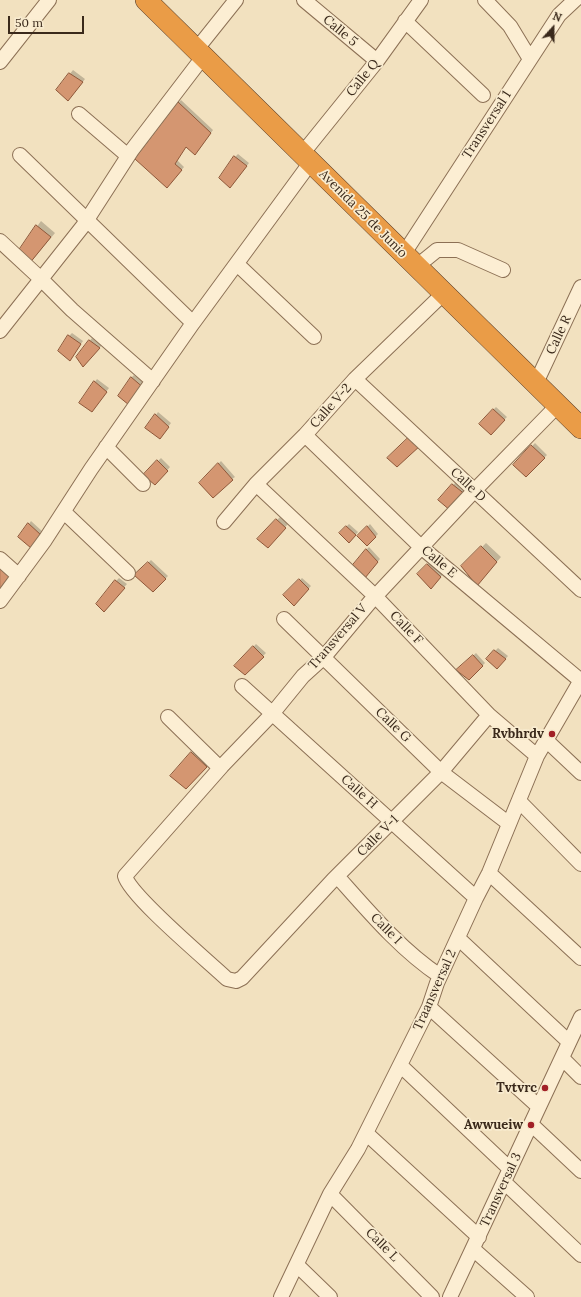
<!DOCTYPE html>
<style>
body{margin:0}
#map{position:relative;width:581px;height:1297px;overflow:hidden;background:#f2e1bf;font-family:Lora,serif}
canvas{display:block}
.north{position:absolute;left:533px;top:8px;width:40px;height:40px;-webkit-text-stroke:3px #f8ebcf;paint-order:stroke;rotate:21deg;font-size:11px;font-weight:700;line-height:16px;text-align:center;color:#3a291b}
.north::after{content:'';display:block;margin:auto;width:14px;height:18px;background:#3a291b;clip-path:polygon(50% 0,100% 100%,50% 72%,0 100%)}
.scale{position:absolute;left:8px;top:16px;width:76px;height:18px;box-sizing:border-box;border:2px solid #3a291b;border-top:0;padding-left:5px;font-size:12px;line-height:14px;white-space:nowrap;color:#3a291b;-webkit-text-stroke:3px #f8ebcf;paint-order:stroke}
</style>
<div id="map">
<canvas width="581" height="1297"></canvas>
<div class="north">N</div>
<div class="scale">50 m</div>
</div>
<script>
const context = document.querySelector('canvas').getContext('2d');
context.lineJoin = 'round';
function fill(path, color) { context.fillStyle = color; context.fill(path, 'evenodd'); }
function strokePath(path, color, width, dash) { context.strokeStyle = color; context.lineWidth = width; context.lineCap = dash ? 'butt' : 'round'; context.setLineDash(dash || []); context.stroke(path); }
function drawText(font, color, halo, rows, align = 'center') {
  context.font = font + ' Lora,serif'; context.lineWidth = 3.5; context.setLineDash([]); context.textBaseline = 'middle'; context.strokeStyle = halo; context.fillStyle = color; for (const [text, x, y, turn = 0] of rows) {
    context.save(); context.translate(x, y); context.rotate((+turn || 0) * Math.PI / 180); context.textAlign = isNaN(turn) ? turn : align; if (halo) context.strokeText(text, 0, 0); context.fillText(text, 0, 0); context.restore();
  }
}
fill(new Path2D(`
 M73 70 85 79 71 97 57 90Z
 M181 100 213 130 198 151 186 146 177 160 184 167 170 184 178 103Z
 M238 154 249 163 233 184 235 157Z
 M41 221 55 233 34 258 20 250Z
 M72 333 83 341 72 357 69 336Z
 M92 338 102 345 86 363 77 357Z
 M134 375 147 385 129 403 131 378Z
 M97 379 109 388 94 408 80 402Z
 M496 407 507 417 491 433 480 424Z
 M158 412 171 423 162 435 156 415Z
 M535 443 547 455 526 476 514 465Z
 M161 458 170 467 158 481 144 475Z
 M221 461 235 477 232 479 201 483Z
 M456 482 467 492 439 500Z
 M280 517 288 524 270 544 258 539Z
 M31 521 43 532 31 547 29 524Z
 M349 524 358 532 349 542 340 533Z
 M370 524 378 534 367 545 359 536Z
 M486 543 501 557 481 580 463 566Z
 M369 547 380 559 367 574 366 550Z
 M151 560 168 576 153 591 136 575Z
 M430 562 443 574 434 585 418 574Z
 M119 578 127 584 106 608 116 581Z
 M302 578 311 586 294 604 285 595Z
 M256 644 266 653 245 674 236 666Z
 M498 648 508 656 500 665 488 658Z
 M476 653 485 663 469 679 458 670Z
 M195 750 209 764 186 788 171 776Z`), '#0003');
const building = new Path2D(`
 M69 73 83 82 68 101 56 90Z
 M178 102 211 133 195 155 186 147 175 164 182 170 167 188 135 159Z
 M234 156 247 166 230 188 219 178Z
 M36 225 51 237 29 264 19 250Z
 M68 335 81 344 70 361 58 351Z
 M89 340 100 348 83 367 76 357Z
 M131 377 145 389 129 405 118 396Z
 M94 381 107 392 92 412 79 403Z
 M493 409 505 420 491 435 479 424Z
 M155 414 169 427 160 439 145 428Z
 M410 436 421 445 397 467 387 458Z
 M531 445 545 458 526 477 513 465Z
 M157 460 168 471 155 485 143 475Z
 M218 463 233 480 213 498 199 483Z
 M452 484 466 495 451 511 438 500Z
 M276 519 286 528 268 548 257 539Z
 M28 523 41 535 31 548 18 537Z
 M346 526 356 535 349 543 339 533Z
 M367 526 376 537 367 546 357 536Z
 M481 546 497 562 477 586 461 566Z
 M366 549 378 562 365 578 352 566Z
 M148 562 166 579 153 592 134 575Z
 M427 564 441 577 431 589 417 574Z
 M0 568 12 577 0 592Z
 M299 579 309 589 294 606 283 595Z
 M115 580 125 588 104 612 96 604Z
 M253 646 264 657 245 675 234 666Z
 M494 650 506 659 497 669 486 659Z
 M473 655 483 666 469 680 456 670Z
 M191 752 207 767 186 789 170 776Z`);
fill(building, '#d49671');
strokePath(building, '#8e5739', 1);
const minor = new Path2D(`
 M304 0 377 61
 M485 0 510 26 530 59
 M405 21 483 95
 M196 50 236 0
 M0 62 49 0
 M79 114 128 156
 M302 154 377 61 421 0
 M20 155 193 323
 M0 241 41 279 72 310 153 381
 M403 255 559 15 575 0
 M237 264 314 337
 M416 267 437 250H458L503 270
 M0 331 83 226 132 150 203 57
 M355 379 581 590
 M536 383 581 287
 M305 435 421 547 581 681
 M106 447 143 484
 M256 484 375 596 489 715 537 756
 M64 512 128 573
 M224 522 256 484 305 435 355 379 443 294
 M0 559 19 576
 M0 601 45 540 91 469 193 323 311 162
 M284 619 441 772 508 823
 M242 686 476 898
 M489 715 441 772 333 880 242 978 236 981 227 979C208 961 130 896 125 876L222 766 272 714 303 676 324 657 370 602 474 491 558 405
 M168 717 220 768
 M546 740 581 773
 M519 801 581 864
 M489 873 581 958
 M337 876C369 912 401 950 440 976
 M458 938 569 1042
 M429 1007 539 1107
 M562 1058 581 1077
 M400 1065 510 1169
 M531 1124 581 1171
 M366 1133 479 1237
 M504 1182 581 1255
 M330 1194 432 1297
 M473 1249 527 1297
 M297 1265 330 1297
 M281 1297 330 1194 358 1149 429 1007 437 983 476 898 489 873 537 756 581 680
 M450 1297 581 1017`);
const highway = new Path2D(`
 M146 0 581 428`);
strokePath(minor, '#8c7055', 16);
strokePath(highway, '#593e2a', 22);
strokePath(minor, '#fceed3', 14);
strokePath(highway, '#ea9c47', 21);
for (const [x, y, r, color] of [
 [552,734,4,"#a12026"],
 [545,1088,4,"#a12026"],
 [531,1125,4,"#a12026"]
]) { const dot = new Path2D(); dot.arc(x, y, r, 0, 2 * Math.PI); context.fillStyle = color; context.fill(dot); strokePath(dot, '#f8ebcf', 1.5); }
drawText('13px', '#3a291b', '#f8ebcf', [
 ["Calle 5",340,31,40],
 ["Calle Q",363,78,-51],
 ["Transversal 1",487,125,-57],
 ["Avenida 25 de Junio",363,214,45],
 ["Calle R",559,335,-65],
 ["Calle V-2",331,406,-48],
 ["Calle D",468,485,43],
 ["Calle E",439,562,40],
 ["Calle F",406,628,46],
 ["Transversal V",338,637,-49],
 ["Calle G",393,725,44],
 ["Calle H",359,792,42],
 ["Calle V-1",378,836,-45],
 ["Calle I",386,929,45],
 ["Traansversal 2",435,990,-66],
 ["Transversal 3",501,1190,-65],
 ["Calle L",382,1245,45]
]);
drawText('bold 13px', '#3a291b', '#f8ebcf', [
 ["Rvbhrdv",544,734],
 ["Tvtvrc",537,1088],
 ["Awwueiw",523,1125]
], 'right');
</script>
